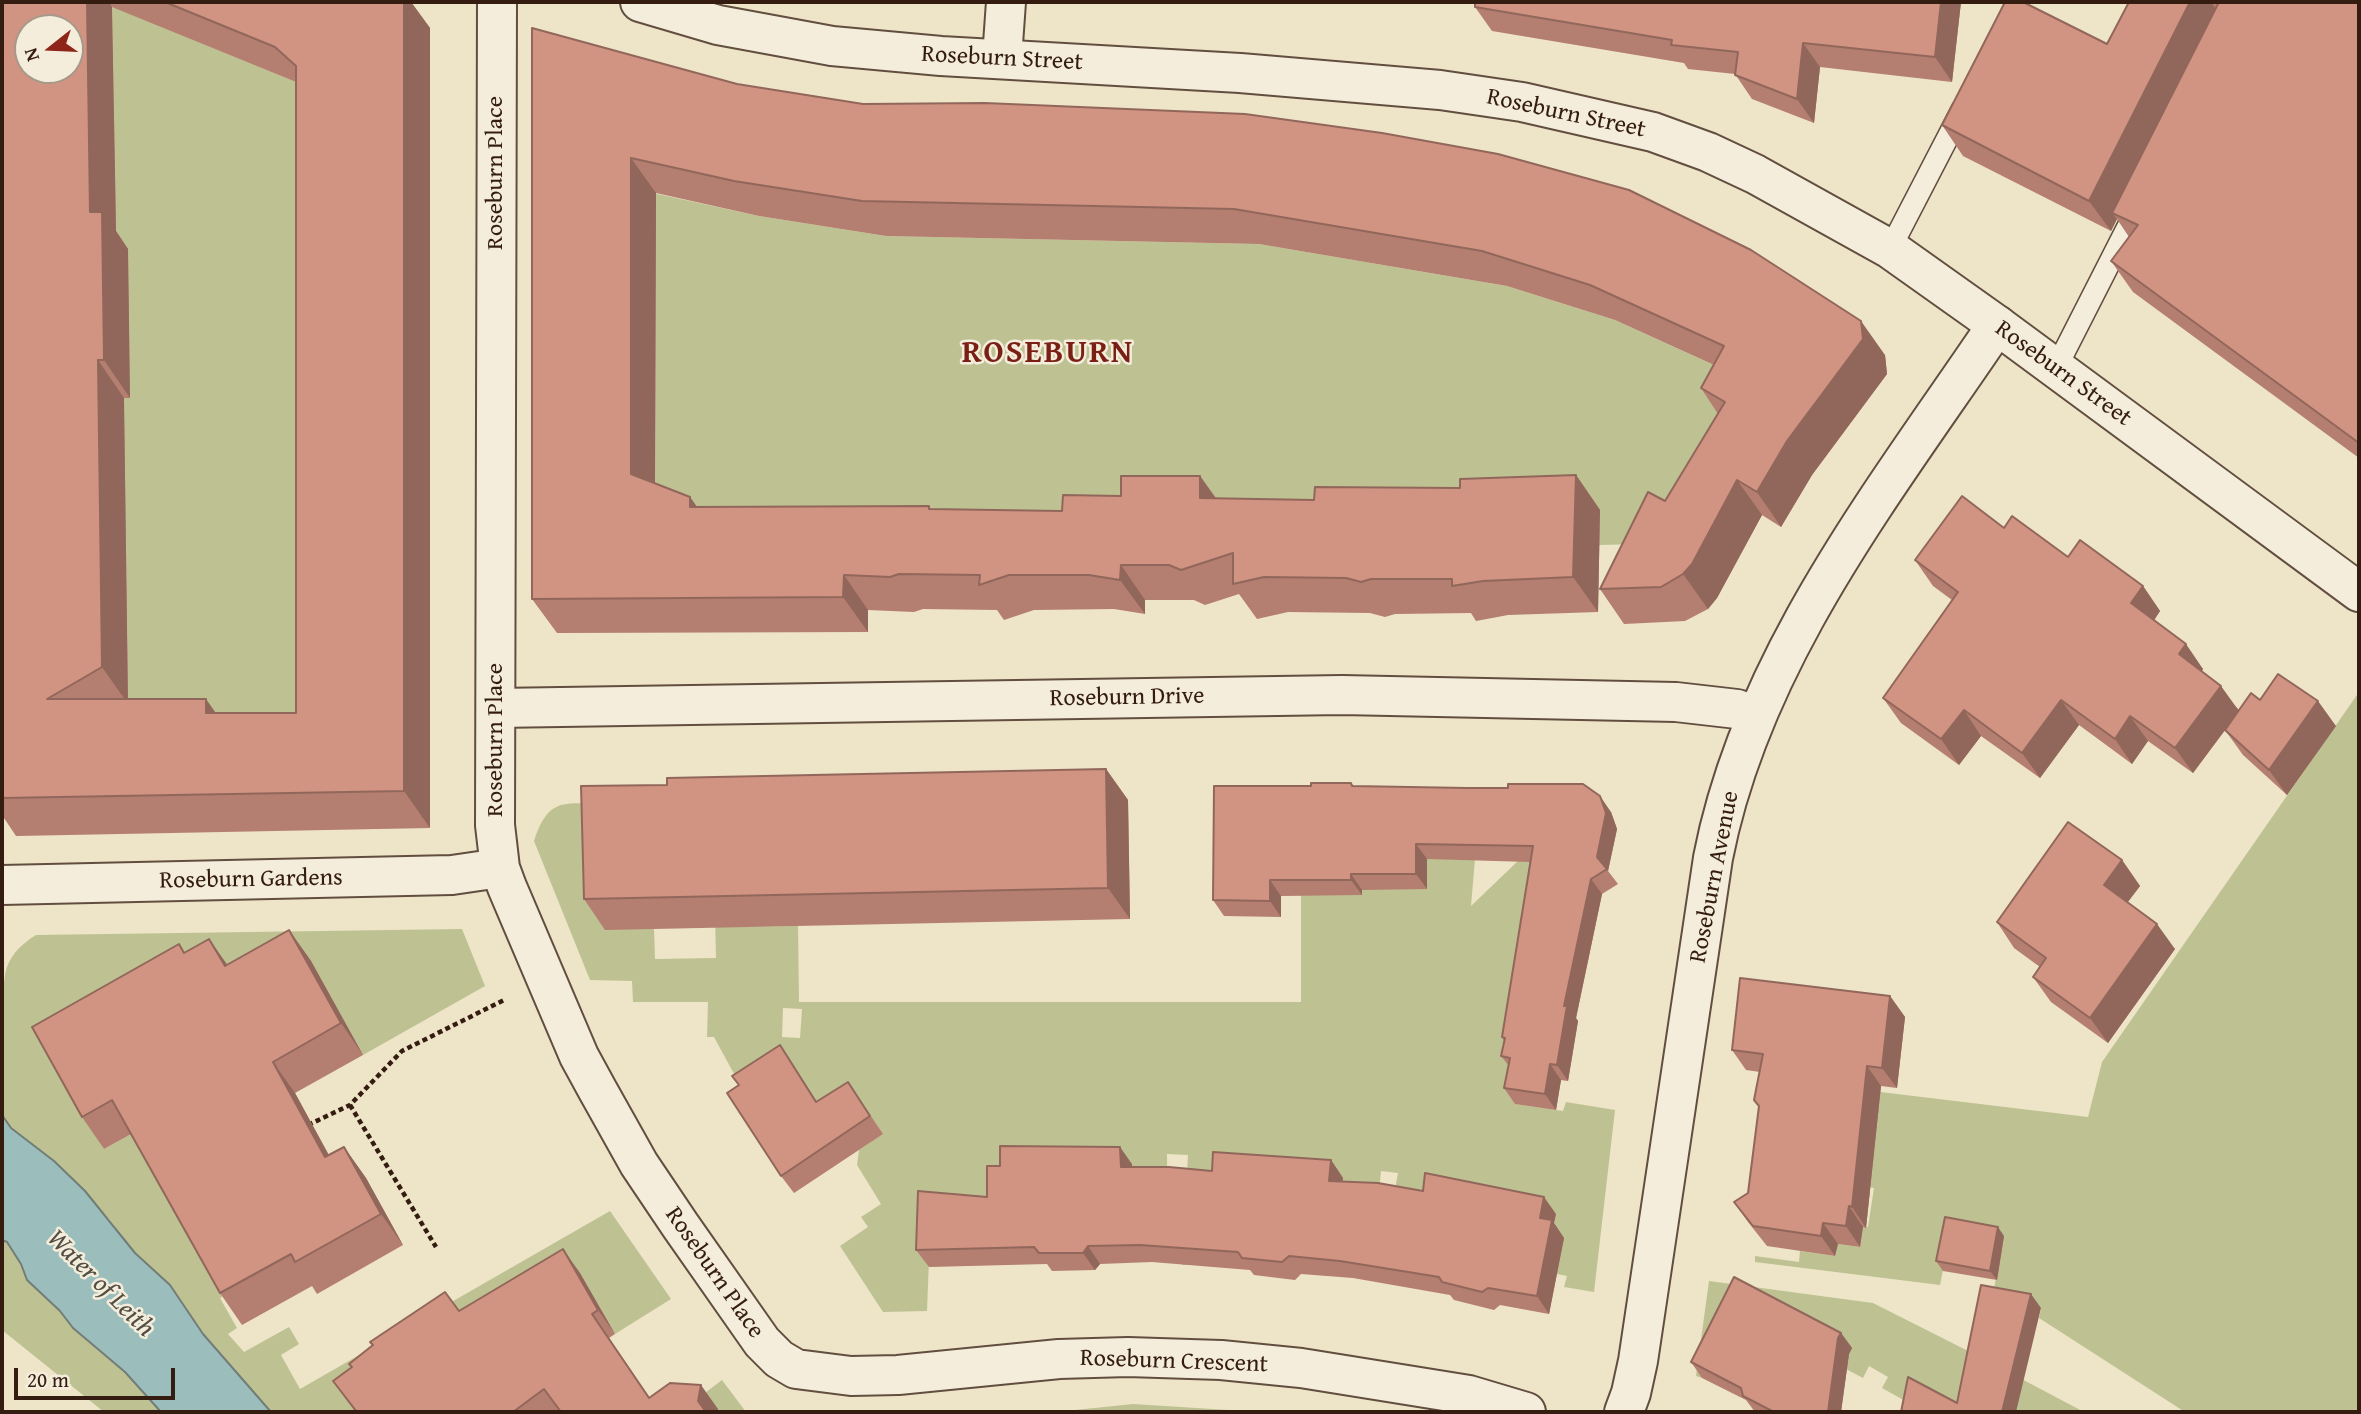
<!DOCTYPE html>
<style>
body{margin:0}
#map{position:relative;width:2361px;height:1414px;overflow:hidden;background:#eee4c8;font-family:"Gentium Book Plus",serif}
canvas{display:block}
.frame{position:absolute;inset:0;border:4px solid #341c11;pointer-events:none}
.north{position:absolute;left:14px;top:14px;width:70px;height:70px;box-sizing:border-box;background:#f4eddb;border:2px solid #a7998a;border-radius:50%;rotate:252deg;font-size:19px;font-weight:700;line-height:28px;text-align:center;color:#341c11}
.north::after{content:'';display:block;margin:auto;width:24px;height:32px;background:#8f2418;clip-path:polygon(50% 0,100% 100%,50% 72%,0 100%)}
.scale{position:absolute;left:14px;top:1368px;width:161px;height:32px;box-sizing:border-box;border:4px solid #341c11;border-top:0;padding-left:9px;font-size:21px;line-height:24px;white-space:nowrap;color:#341c11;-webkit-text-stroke:5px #f4eddb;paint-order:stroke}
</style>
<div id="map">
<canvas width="2361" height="1414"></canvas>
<div class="frame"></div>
<div class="north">N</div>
<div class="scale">20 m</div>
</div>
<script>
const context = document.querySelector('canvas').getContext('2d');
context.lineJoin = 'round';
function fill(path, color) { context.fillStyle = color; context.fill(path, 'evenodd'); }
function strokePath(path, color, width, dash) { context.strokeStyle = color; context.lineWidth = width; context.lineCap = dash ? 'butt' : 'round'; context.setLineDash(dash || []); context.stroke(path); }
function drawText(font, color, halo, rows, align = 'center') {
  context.font = font + ' "Gentium Book Plus",serif'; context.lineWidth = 5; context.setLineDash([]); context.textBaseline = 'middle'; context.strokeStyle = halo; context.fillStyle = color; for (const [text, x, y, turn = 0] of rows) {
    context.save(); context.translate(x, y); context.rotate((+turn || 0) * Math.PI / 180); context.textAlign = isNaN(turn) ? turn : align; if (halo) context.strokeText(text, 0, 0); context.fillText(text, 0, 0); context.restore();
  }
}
fill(new Path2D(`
 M112 2 162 27 301 84 322 750 128 700 124 398 130 397 128 250 116 249Z
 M639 190 759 216 886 236 1259 244 1507 286 1615 320 1729 372 1745 387 1641 544 1599 545 1600 510 1339 529 655 553 656 233Z
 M2359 692V1412H2185L2039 1318 2041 1309 1992 1299 2004 1236 1952 1226 1940 1285 1755 1262V1256L1799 1262 1800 1251 1835 1256 1838 1244 1860 1247 1863 1227H1868L1874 1188 1838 1182 1781 1080 2088 1117 2102 1062Z
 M1301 799 1362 866 1427 859H1475L1471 906 1519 860 1550 855 1516 1104 1563 1111 1566 1102 1615 1110 1594 1292 1564 1287 1567 1276 1557 1274 1552 1235 1556 1213 1536 1209 1378 1281 1398 1173 1381 1171 1374 1243 1341 1198 1343 1178 1197 1225 1195 1265H1182L1188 1155 1167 1154 1168 1262 931 1208 927 1311 883 1312 840 1246 868 1227 861 1217 881 1204 857 1165 859 1150 882 1134 860 1100 836 1115 745 1094 714 1037H707L708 1002H633L632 981 590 980 534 841C548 798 563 803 602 804L654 929 655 959 716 958 715 916 729 927 798 926 799 1002H1301ZM783 1008 802 1009 800 1038 782 1037Z
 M462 929 485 986 363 1055 54 1054 52 1064 104 1149 134 1132 233 1290 220 1298 237 1328 228 1334 244 1352 289 1327 299 1344 281 1355 300 1389 610 1211 671 1299 615 1334 580 1273 350 1405 355 1412H271L203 1334 170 1285 135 1253 110 1220 54 1161 11 1128 3 1119C0 1102 0 984 7 967 12 953 23 943 36 935Z
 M2 1240 7 1242 22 1264 27 1280 60 1311 73 1328 125 1372 161 1412H104L2 1330Z
 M1709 1281 1873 1303 1980 1357 2084 1412H1945L1907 1402 1882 1388 1888 1377 1869 1366 1863 1378 1842 1367 1851 1348 1736 1311 1702 1378 1696 1376Z
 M722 1380 746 1412C727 1412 709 1414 697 1399Z
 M1133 1404 1260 1412H1056Z`), '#bec292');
const water = new Path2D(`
 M2 1115 11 1128 54 1161 85 1191 135 1253 170 1285 203 1334 271 1412H161L125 1372 73 1328 60 1311 27 1280 21 1264 7 1242 2 1240Z`);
fill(water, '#9bbebc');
strokePath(water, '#727d78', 2);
const service = new Path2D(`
 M1890 249 1962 110
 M2056 368 2138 207`);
const minor = new Path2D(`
 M497 2 495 825 500 868 507 887 579 1056 597 1089 639 1164 680 1225 762 1342 779 1359 796 1369 851 1376 898 1375 1059 1359 1128 1357 1221 1360 1301 1368 1469 1395 1526 1412
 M1002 58 1006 2
 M496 708 1342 695 1676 702 1737 709 1757 716
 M2 885 452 875 500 868
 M1624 1412 1631 1393 1638 1361 1713 858C1752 657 1885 491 1997 325`);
const tertiary = new Path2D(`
 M640 2 718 25 832 46 941 56 1240 73 1440 90 1522 102 1653 132 1708 152 1755 174 1890 249 1997 325 2359 592`);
strokePath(service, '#624e3f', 24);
strokePath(minor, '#624e3f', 42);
strokePath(tertiary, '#624e3f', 42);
strokePath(new Path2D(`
 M350 1105 436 1247
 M308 1125 350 1105 402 1051 504 1000`), '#341c11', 4.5, [5, 3.5]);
strokePath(service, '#f4eddb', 21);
strokePath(minor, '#f4eddb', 38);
strokePath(tertiary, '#f4eddb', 38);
fill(new Path2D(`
 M2 2H411L430 28V828L16 836 2 815ZM112 7 296 82V713H216L128 699 124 398H130L128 249 116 231Z
 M1961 2 1952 82 1820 67 1814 123 1752 99 1735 74 1688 69 1684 63 1492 31 1475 7Z
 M2129 2H2359V458L2133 292 2111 261 2129 237 2117 219 2111 231 1963 156 1942 125 2107 44Z
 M532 28 737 84 863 104 985 103 1885 355 1887 374 1812 475 1781 527 1762 515 1717 598 1708 609 1685 621 1624 624 1600 589 1665 501 1718 414 1701 388 1714 365 1615 320 1507 286 1259 244 886 236 759 216 656 193 655 483 690 497 697 507 929 506 931 509 1062 511 1200 476 1216 498 1314 500 1460 488 1576 475 1600 510 1598 612 1508 615 1476 621 1471 613 1395 614 1385 617 1370 613 1288 612 1257 619 1239 594 1205 605 1194 600H1145V614L1114 609 1034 610 1004 620 997 610 923 609 914 612 868 610V632L557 633 532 599Z
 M2004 528 2068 557 2143 586 2160 611 2154 620 2203 669 2202 671 2239 710 2260 700 2336 726 2287 795 2243 755 2225 730 2226 729 2193 773 2148 741 2132 764 2079 725 2040 778 1981 736 1959 765 1901 723 1883 698 1952 600 1933 586 1915 560Z
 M1106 769 1128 800 1130 919 605 930 584 899 667 785Z
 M1351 783 1354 786 1611 812 1617 829 1608 871 1618 884 1602 894 1576 1018 1578 1021 1568 1081 1561 1080 1556 1110 1515 1104 1504 1088 1509 1066 1501 1056 1504 1041 1502 1037 1530 862 1427 859V889L1362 890V895L1281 896V917L1224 916 1213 900 1311 786Z
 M2122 860 2140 886 2127 903 2175 949 2108 1043 2051 1002 2033 977 2040 967 2014 948 1997 922Z
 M289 930 311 961 363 1055 295 1093 329 1155 344 1147 366 1178 403 1245 317 1294 312 1286 242 1325 220 1293 131 1134 104 1149 82 1117 185 952 209 939 227 965Z
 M1890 996 1905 1017 1897 1088 1881 1086 1866 1228 1863 1227 1860 1247 1838 1244 1835 1256 1767 1246 1748 1222 1734 1202 1748 1193 1759 1107 1754 1100 1760 1072 1746 1070 1732 1050Z
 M780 1045 817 1102 860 1100 883 1134 794 1193 781 1176 738 1085Z
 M1331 1160 1343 1178 1342 1182 1556 1214 1554 1223 1564 1238 1549 1314 1500 1305 1494 1310 1454 1300 1450 1295 1353 1278 1301 1274 1295 1280 1254 1275 1250 1270 1152 1262 1100 1264 1095 1270 1052 1271 1047 1264 929 1267 916 1250 987 1197 1132 1164V1167L1212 1171Z
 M2004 1236 1997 1280 1943 1271 1936 1261Z
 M580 1273 615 1334 609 1338 650 1398 718 1409 717 1412H355L333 1381 352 1367 373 1345 370 1342 459 1311Z
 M1841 1333 1852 1348 1849 1354 1841 1412H1755L1746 1400 1702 1378 1691 1362Z`), '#b47e70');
fill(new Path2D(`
 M87 2H109L112 7 116 231 128 249 130 398 104 360 90 212Z
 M404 2H411L430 28V828L404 791Z
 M1941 2H1961L1952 82 1935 57Z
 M2190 2H2211L2220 15 2112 213 2117 219 2111 231 2089 201Z
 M1803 43 1820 67 1814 123 1797 99Z
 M631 158 656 193 655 508 631 474Z
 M1861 321 1885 355 1887 374 1812 475 1781 527 1757 492Z
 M98 360 124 398 128 704 102 667Z
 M1576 475 1600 510 1598 612 1573 577Z
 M1200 476 1224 510 1200 498Z
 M1737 480 1762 515 1717 598 1708 609 1683 574Z
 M690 497 714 531 690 507Z
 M1121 565 1145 600V614L1120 580Z
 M844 575 868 610V632L843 597Z
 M2143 586 2160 611 2149 628 2131 603Z
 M2186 644 2203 669 2197 679 2179 654Z
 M2221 686 2239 711 2193 773 2175 748Z
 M206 699 232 736 206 713Z
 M2061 700 2079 725 2040 778 2022 753Z
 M2318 701 2336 726 2287 795 2269 770Z
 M1964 710 1981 736 1959 765 1941 739Z
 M2130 716 2148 741 2132 764 2115 739Z
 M1106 769 1128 800 1130 919 1108 888Z
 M1600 796 1611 812 1617 829 1608 871 1597 857Z
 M1416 844 1427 859V889L1416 874Z
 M2122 860 2140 886 2121 911 2104 885Z
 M1351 874 1362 890V895L1351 880Z
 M1591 879 1602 894 1576 1018 1578 1021 1568 1081 1557 1065 1564 1006Z
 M1270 880 1281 896V917L1270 901Z
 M2157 924 2175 949 2108 1043 2090 1018Z
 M289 930 311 961 363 1055 341 1023Z
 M209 939 231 970 225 966Z
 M1890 996 1905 1017 1897 1088 1882 1068Z
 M780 1045 792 1063 828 1120 816 1102Z
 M273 1062 295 1093 347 1189 325 1157Z
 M1550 1064 1561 1080 1556 1110 1545 1094Z
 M1867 1066 1881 1086 1866 1228 1852 1207Z
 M344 1147 366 1178 403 1245 381 1214Z
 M1120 1147 1132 1164 1133 1184 1121 1167Z
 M1331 1160 1343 1178 1341 1198 1329 1181Z
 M1544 1197 1556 1214 1554 1223 1564 1238 1549 1314 1537 1296 1540 1218Z
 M1849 1206 1863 1227 1860 1247 1846 1226Z
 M1823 1223 1838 1244 1835 1256 1821 1236Z
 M1998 1227 2004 1236 1997 1280 1990 1271Z
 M1088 1246 1100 1264 1095 1270 1083 1253Z
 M563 1249 580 1273 615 1334 598 1310Z
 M2031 1294 2041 1308 2016 1412H2002Z
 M1841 1333 1852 1348 1849 1354 1841 1412H1828L1838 1338Z
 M701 1385 718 1409 717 1412H706L698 1401Z`), '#92675b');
const building = new Path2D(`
 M2 2H87L90 212H102L104 360H98L102 667 47 699H206V713H296V66L275 47 165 2H404V791L2 798ZM28 28H70V70H28Z
 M1475 2H1941L1935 57 1803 43 1797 99 1735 75 1738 52 1671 45 1672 40 1475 7Z
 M2005 2H2023L2107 44 2129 2H2190L2089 201 1942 125Z
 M2219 2H2359V443L2111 261 2138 225 2112 213Z
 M532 28 737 84 863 104 985 103 1245 114 1382 133 1498 154 1629 190 1751 250 1861 321 1863 339 1787 441 1757 492 1737 480 1692 564 1683 574 1661 587 1600 589 1648 492 1665 501 1725 402 1701 388 1724 346 1590 285 1482 251 1234 209 862 201 734 181 631 158V474L690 497V507L929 506V509L1062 511 1063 495 1121 496V476H1200V498L1314 500 1315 487 1460 488V479L1576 475 1573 577 1483 581 1452 586V579H1371L1361 582 1346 578 1264 577 1233 584V553L1181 570 1169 565H1121L1120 580 1089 575H1009L979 585 980 575 899 574 890 577 844 575 843 597 532 599Z
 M1962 496 2004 528 2012 516 2068 557 2080 540 2143 586 2131 603 2186 644 2179 654 2221 686 2175 748 2130 716 2115 739 2061 700 2022 753 1964 710 1941 739 1883 698 1958 592 1915 560Z
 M2278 674 2318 701 2269 770 2225 730 2251 693 2260 700Z
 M1106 769 1108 888 584 899 581 786 667 785V778Z
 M1311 783H1351L1352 786 1467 788H1508V784H1583L1600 796 1606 813 1597 857 1607 869 1591 879 1564 1006H1567L1557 1065 1550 1064 1545 1094 1504 1088 1510 1058 1501 1056 1505 1038 1502 1037 1533 846 1416 844V874H1351V880H1270V901L1213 900 1214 786H1311Z
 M2068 822 2122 860 2104 885 2157 924 2090 1018 2033 977 2046 958 1997 922Z
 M289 930 341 1023 273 1062 325 1157 344 1147 381 1214 295 1262 291 1254 220 1293 112 1100 82 1117 32 1027 179 944 184 953 209 939 225 966Z
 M1740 978 1890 996 1882 1068 1867 1066 1852 1207 1849 1206 1846 1226 1823 1223 1821 1236 1753 1226 1734 1202 1748 1193 1759 1106 1754 1100 1763 1054 1732 1050Z
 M780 1045 816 1102 848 1082 870 1116 781 1176 727 1093 739 1085 732 1076Z
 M1000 1146 1120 1147 1121 1167H1169L1212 1171 1213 1152 1331 1160 1329 1181 1378 1183 1423 1191 1425 1173 1544 1197 1540 1218 1552 1220 1537 1296 1488 1288 1482 1292 1442 1282 1439 1277 1340 1261 1289 1256 1282 1262 1242 1258 1238 1252 1140 1245 1088 1246 1083 1253H1039L1034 1247 916 1250 918 1191 987 1197V1166H1000Z
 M1945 1217 1998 1227 1990 1271 1936 1261Z
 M563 1249 598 1310 592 1314 649 1398 670 1383 701 1385 698 1401 706 1412H561L544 1389 513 1412H357L333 1381 352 1367 349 1364 373 1345 370 1342 445 1292 459 1311Z
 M1734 1277 1841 1333 1838 1338 1828 1412H1774L1743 1396 1741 1388 1691 1362Z
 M1981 1285 2031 1294 2002 1412H1901L1908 1377 1957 1403Z`);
fill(building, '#d19382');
strokePath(building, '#92675b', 2);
drawText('24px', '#341c11', '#f4eddb', [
 ["Roseburn Street",1002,59,3],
 ["Roseburn Street",1566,114,12],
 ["Roseburn Place",496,173,-90],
 ["Roseburn Street",2063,374,36],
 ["Roseburn Drive",1127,698,-1],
 ["Roseburn Place",496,740,-90],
 ["Roseburn Avenue",1715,877,-79],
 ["Roseburn Gardens",251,880,-1],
 ["Roseburn Place",714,1273,55],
 ["Roseburn Crescent",1174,1362,2]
]);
drawText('italic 26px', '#534d44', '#f4eddb', [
 ["Water of Leith",100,1284,45]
]);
context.letterSpacing = '2px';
drawText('bold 32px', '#7a1f14', '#f4eddb', [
 ["ROSEBURN",1048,354]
]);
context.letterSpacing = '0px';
</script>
